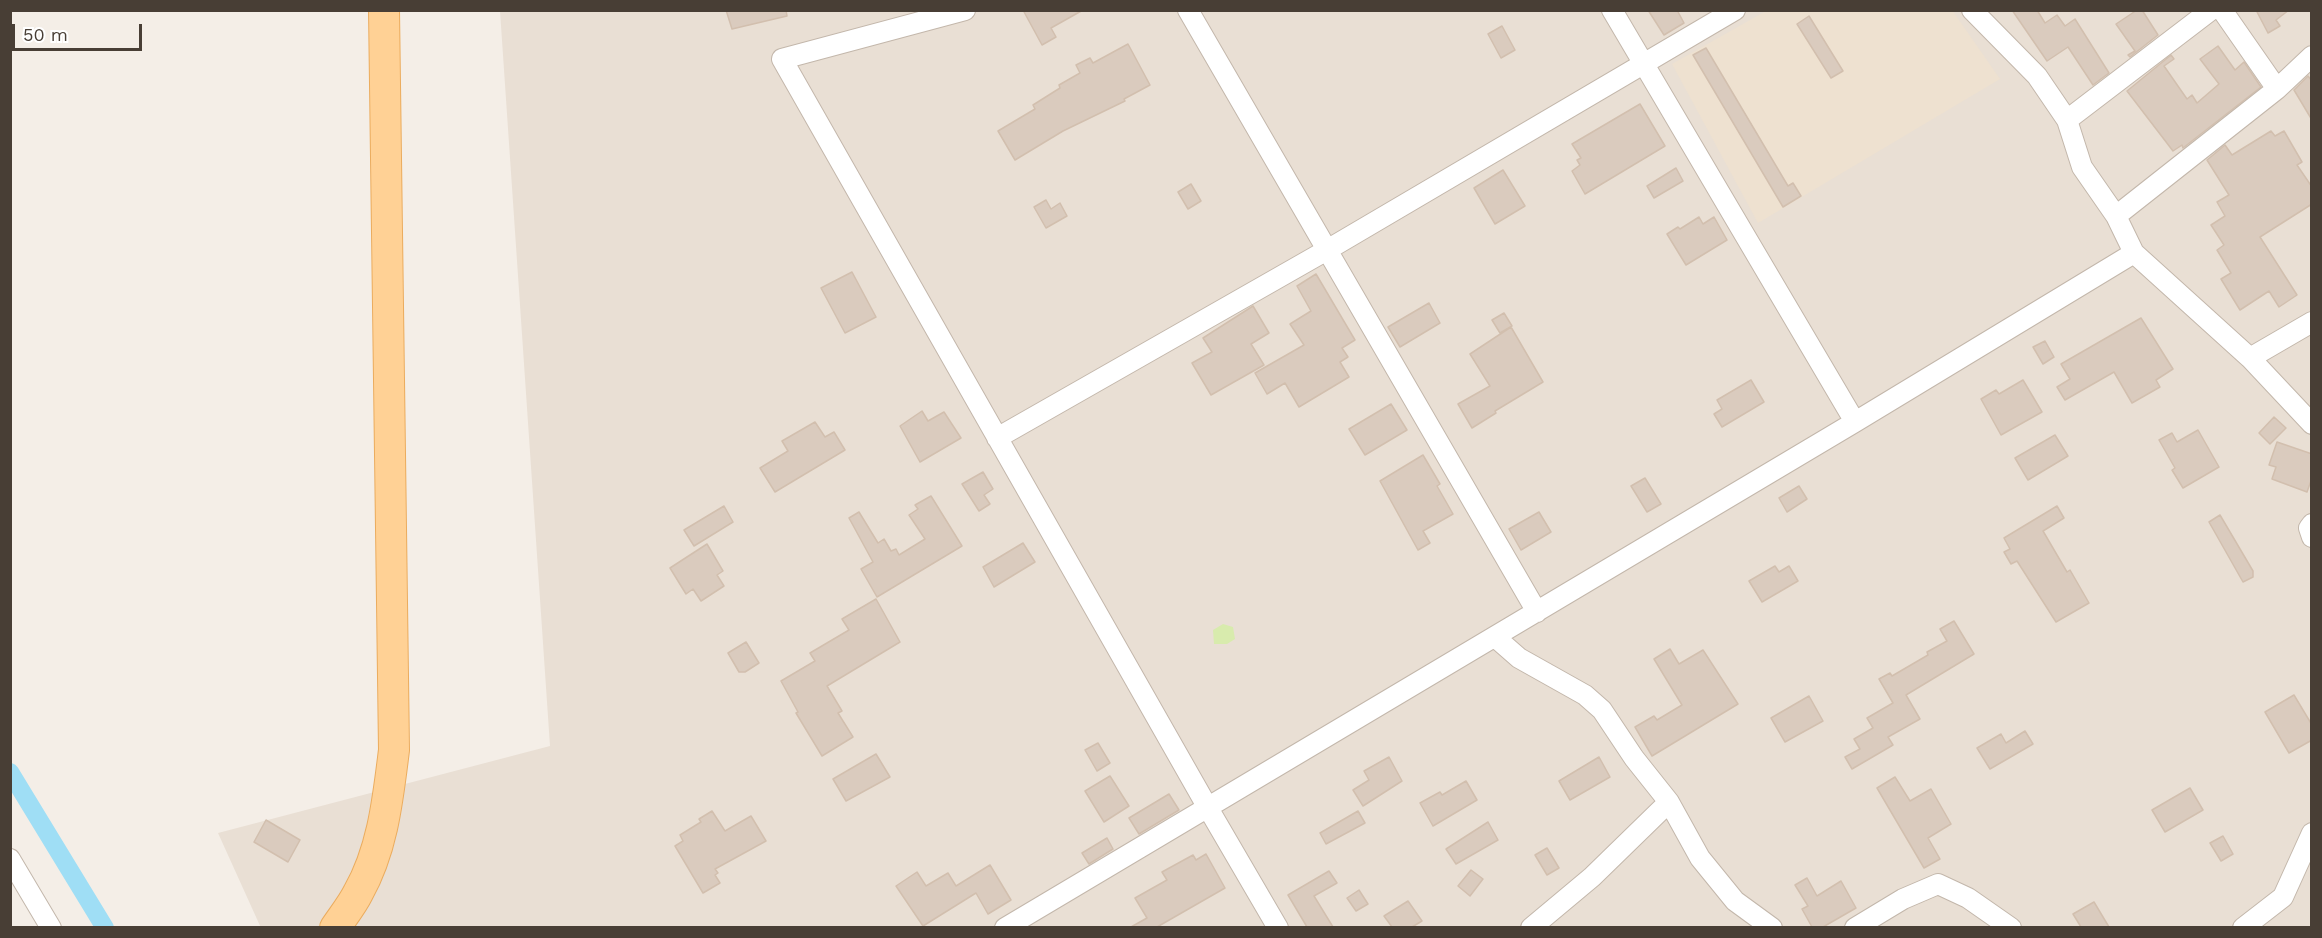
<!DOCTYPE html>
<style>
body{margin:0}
#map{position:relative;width:2322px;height:938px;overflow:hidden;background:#f4eee7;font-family:"Work Sans",sans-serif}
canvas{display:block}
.frame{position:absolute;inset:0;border:12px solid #483e35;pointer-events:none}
.scale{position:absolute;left:12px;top:24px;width:130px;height:27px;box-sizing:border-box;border:3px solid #483e35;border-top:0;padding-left:8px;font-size:18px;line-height:21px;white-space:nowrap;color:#483e35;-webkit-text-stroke:4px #fff;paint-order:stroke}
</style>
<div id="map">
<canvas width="2322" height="938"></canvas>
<div class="frame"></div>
<div class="scale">50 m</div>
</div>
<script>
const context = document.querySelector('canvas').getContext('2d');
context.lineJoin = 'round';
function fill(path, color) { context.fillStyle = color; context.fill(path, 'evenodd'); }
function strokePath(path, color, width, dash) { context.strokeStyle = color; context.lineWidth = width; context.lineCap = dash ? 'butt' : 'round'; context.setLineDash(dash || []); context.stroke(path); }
fill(new Path2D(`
 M500 11H2311V927L261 928 218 833 550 746Z`), '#e9dfd4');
fill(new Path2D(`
 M1952 10 2000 79 1758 223 1672 64 1766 11Z`), '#eee1d0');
fill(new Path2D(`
 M1223 624 1233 627 1235 639 1227 644H1214L1213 630Z`), '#d8ebad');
strokePath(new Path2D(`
 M10 772 105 928`), '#9fdef5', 18);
const building = new Path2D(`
 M726 10H786L787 16 732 29Z
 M1023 10H1083L1051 28 1056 37 1042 45Z
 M1648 10H1677L1684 23 1664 35Z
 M2012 10H2037L2045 23 2057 15 2065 26 2075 19 2109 73 2093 85 2068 47 2047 61Z
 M2137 10H2142L2158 35 2130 57 2128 55 2135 51 2116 24Z
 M2256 10H2289L2276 20 2280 26 2268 33Z
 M1809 16 1843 71 1831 78 1797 24Z
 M1502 26 1515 50 1501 58 1488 34Z
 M1128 44 1150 85 1124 99 1125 101 1063 131 1015 160 998 131 1035 109 1033 105 1060 88 1059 85 1080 73 1076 65 1090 58 1093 63Z
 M2218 46 2235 70 2244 62 2261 87 2183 148 2182 145 2173 151 2127 91 2171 55 2174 59 2164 66 2187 99 2192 95 2197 103 2219 84 2200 59Z
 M1706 48 1788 186 1793 183 1801 196 1783 207 1693 55Z
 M2308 76 2312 81V120L2294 90Z
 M1640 104 1665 146 1585 194 1572 171 1580 165 1577 160 1581 158 1572 144Z
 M2271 131 2275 136 2284 131 2302 162 2297 165 2312 187V204L2260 237 2297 295 2279 307 2269 291 2240 310 2221 279 2231 273 2217 250 2224 245 2211 225 2225 216 2217 202 2229 195 2207 160 2225 145 2232 155Z
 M1676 168 1683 181 1654 198 1647 186Z
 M1503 170 1525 206 1495 224 1474 188Z
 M1191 184 1201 201 1188 209 1178 192Z
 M1046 200 1051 209 1060 203 1067 216 1046 228 1034 207Z
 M1699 217 1703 224 1714 217 1727 240 1686 265 1667 234 1678 227 1680 229Z
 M852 272 876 317 845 333 821 288Z
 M1316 274 1355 340 1342 348 1348 357 1340 362 1349 377 1299 407 1285 383 1267 394 1255 373 1304 345 1290 324 1311 311 1297 286Z
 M1429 303 1440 323 1400 347 1388 327Z
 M1253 306 1269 333 1251 344 1264 365 1211 395 1192 363 1212 352 1203 338Z
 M1504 313 1512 326 1500 333 1492 320Z
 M2141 318 2173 369 2156 380 2160 387 2132 403 2114 372 2065 400 2057 387 2070 379 2061 364Z
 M1511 327 1543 382 1495 411 1496 413 1472 428 1458 404 1490 386 1470 354Z
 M2045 341 2054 357 2043 364 2033 347Z
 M1751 380 1764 402 1722 427 1714 414 1722 409 1717 400Z
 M2023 380 2042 412 2001 435 1981 399 1996 390 1999 394Z
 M1391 404 1407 430 1365 455 1349 429Z
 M922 411 928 421 944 412 961 438 920 462 900 426Z
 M2274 417 2286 428 2270 444 2259 433Z
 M815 422 825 437 834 432 845 450 775 492 760 468 788 451 782 441Z
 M2198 430 2219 467 2183 488 2172 470 2175 468 2159 440 2172 433 2177 442Z
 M2055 435 2068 456 2028 480 2015 458Z
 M2277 442 2312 454V478L2307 492 2272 479 2276 467 2269 465Z
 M1423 455 1440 484 1437 486 1453 514 1423 531 1430 543 1418 550 1380 481Z
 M983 472 993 489 984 495 990 504 979 511 962 484Z
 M1645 478 1661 504 1647 512 1631 486Z
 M1799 486 1807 499 1787 512 1779 498Z
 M931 496 962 546 877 597 861 569 873 562 849 518 859 512 878 543 884 539 891 551 896 549 899 555 925 539 909 515 918 509 915 505Z
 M724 506 733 522 694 546 684 530Z
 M2057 506 2064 518 2043 531 2067 572 2070 570 2089 603 2056 622 2017 561 2011 564 2004 552 2010 549 2004 538Z
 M1539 512 1551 532 1521 550 1509 529Z
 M2220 515 2253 571V577L2243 582 2209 522Z
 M1023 543 1035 562 994 587 983 567Z
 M707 544 723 571 717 575 724 586 701 601 693 589 686 594 670 568Z
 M1775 566 1779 572 1789 566 1798 581 1762 602 1749 581Z
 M876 599 900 642 827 686 842 711 838 713 853 737 822 756 796 713 798 712 781 681 815 661 810 653 849 630 842 619Z
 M1954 621 1974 654 1906 695 1920 719 1888 737 1893 745 1852 769 1845 757 1860 749 1854 739 1873 728 1867 718 1893 703 1879 679 1890 673 1892 676 1928 655 1927 652 1947 641 1940 629Z
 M746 642 759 663 745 672H739L728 653Z
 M1670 649 1679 664 1703 650 1738 704 1652 756 1635 727 1654 716 1657 720 1682 705 1654 659Z
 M2294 695 2312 725V740L2289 753 2265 712Z
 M1809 696 1823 721 1785 742 1771 718Z
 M2025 731 2033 744 1990 769 1977 748 2001 734 2006 743Z
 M1098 743 1110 763 1097 771 1085 750Z
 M876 754 890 777 846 801 833 779Z
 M1389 757 1402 781 1363 806 1353 790 1369 780 1364 771Z
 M1599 757 1610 777 1570 800 1559 781Z
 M1110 776 1129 806 1104 822 1085 791Z
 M1895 777 1910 801 1931 789 1951 824 1928 838 1940 859 1924 868 1877 788Z
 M1466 781 1477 800 1433 826 1420 803 1440 792 1442 795Z
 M2190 788 2203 810 2165 832 2152 810Z
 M1169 794 1179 810 1139 834 1129 818Z
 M712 811 725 831 751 816 766 841 715 869 718 873 715 875 720 883 703 893 675 846 683 841 680 835 701 822 699 819Z
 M1358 811 1365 823 1326 844 1320 833Z
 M266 820 300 840 288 862 254 842Z
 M1488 822 1498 840 1456 864 1446 849Z
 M2223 836 2233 854 2221 861 2210 843Z
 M1107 838 1113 849 1089 864 1082 853Z
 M1547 848 1559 868 1547 875 1535 855Z
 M1206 854 1225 888 1157 927H1131L1147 918 1135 898 1167 880 1162 872 1193 855 1196 860Z
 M990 865 1011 900 988 914 976 893 923 926 896 886 917 872 926 886 948 873 956 886Z
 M1471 870 1483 879 1470 896 1458 886Z
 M1329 871 1337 883 1314 896 1333 927H1307L1288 895Z
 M1807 878 1817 896 1841 881 1856 908 1823 927H1812L1802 909 1808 906 1795 885Z
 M1359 890 1368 904 1356 911 1347 898Z
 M1408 901 1422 921 1412 927H1392L1384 916Z
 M2094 902 2109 927H2081L2073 914Z`);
fill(building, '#dacbbe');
strokePath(building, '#d2bfae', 1.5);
const minor = new Path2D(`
 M965 10 782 59 1208 808 1278 928
 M1188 10 1537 612
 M1612 10 1855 422
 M1972 10 2037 76 2067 120 2082 167 2116 216 2134 253 2250 358 2312 424
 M2222 10 2277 89
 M2067 120 2211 10
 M2116 216 2277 89 2312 56
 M2250 358 2312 322
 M997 438 1327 250 1735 10
 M2312 524 2309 528 2312 537
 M1495 637 1519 658 1585 695 1602 710 1634 758 1669 802 1700 858 1735 901 1772 928
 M10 859 51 928
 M1005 928 1855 422 2134 253
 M1531 928 1592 877 1669 802
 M1855 928 1903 899 1938 884 1968 898 2011 928
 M2243 928 2283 897 2312 833`);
const primary = new Path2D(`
 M335 928C343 916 352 905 358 893 383 849 388 798 394 750L384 10`);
strokePath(minor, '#c3b7ab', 22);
strokePath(primary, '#ebac5e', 32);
strokePath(minor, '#fff', 20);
strokePath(primary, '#ffd195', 30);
</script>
